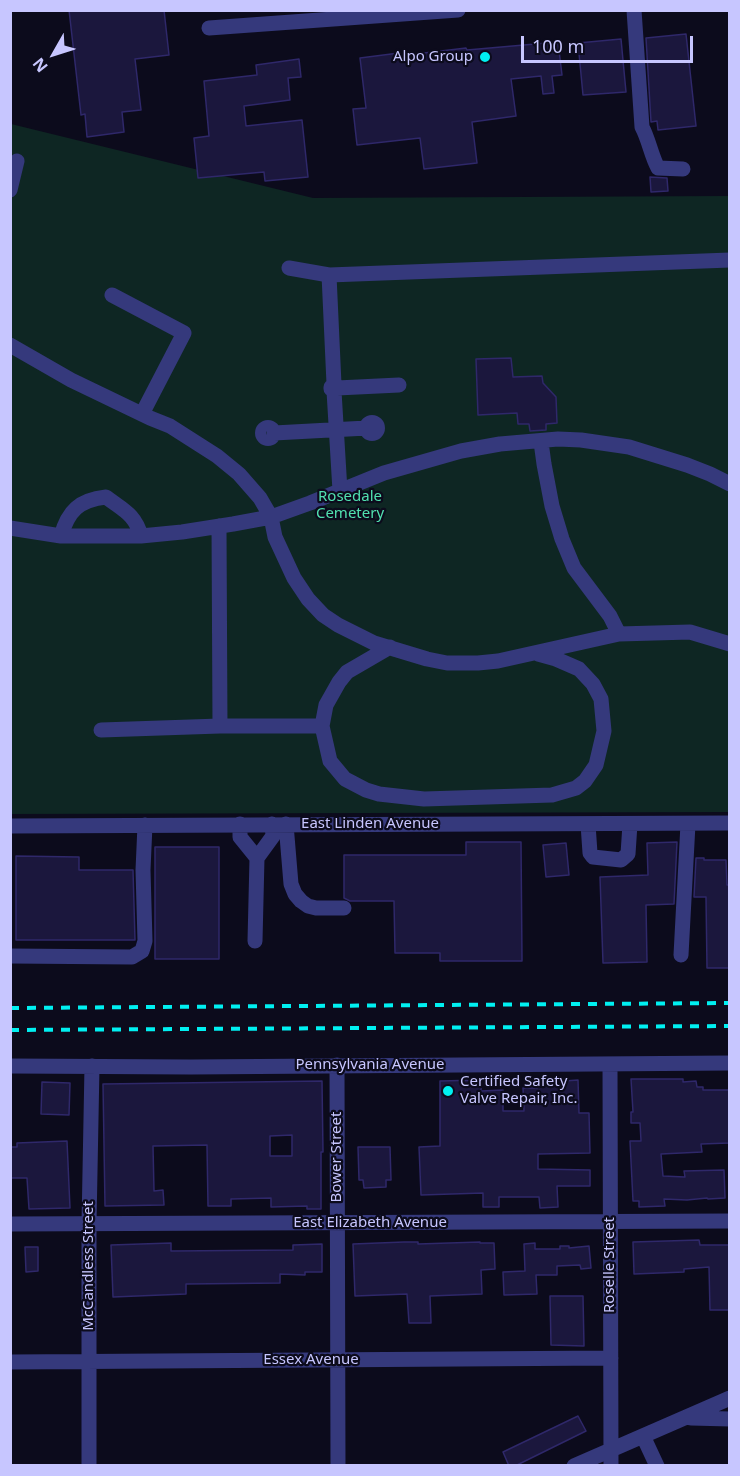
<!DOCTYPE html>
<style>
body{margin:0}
#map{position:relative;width:740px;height:1476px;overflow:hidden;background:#0c0b1c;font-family:"Noto Sans",sans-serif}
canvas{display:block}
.frame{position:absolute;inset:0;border:12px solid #c7c6ff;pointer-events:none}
.north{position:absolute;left:24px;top:24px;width:60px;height:60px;-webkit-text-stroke:4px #0c0b1c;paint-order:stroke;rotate:231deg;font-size:16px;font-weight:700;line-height:24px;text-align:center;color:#c7c6ff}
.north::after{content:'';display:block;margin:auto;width:21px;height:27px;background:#c7c6ff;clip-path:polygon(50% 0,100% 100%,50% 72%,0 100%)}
.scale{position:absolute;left:521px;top:36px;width:172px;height:27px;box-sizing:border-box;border:3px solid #c7c6ff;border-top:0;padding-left:8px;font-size:18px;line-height:21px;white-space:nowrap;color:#c7c6ff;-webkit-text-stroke:4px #0c0b1c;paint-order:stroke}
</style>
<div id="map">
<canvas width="740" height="1476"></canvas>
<div class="frame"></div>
<div class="north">N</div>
<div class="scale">100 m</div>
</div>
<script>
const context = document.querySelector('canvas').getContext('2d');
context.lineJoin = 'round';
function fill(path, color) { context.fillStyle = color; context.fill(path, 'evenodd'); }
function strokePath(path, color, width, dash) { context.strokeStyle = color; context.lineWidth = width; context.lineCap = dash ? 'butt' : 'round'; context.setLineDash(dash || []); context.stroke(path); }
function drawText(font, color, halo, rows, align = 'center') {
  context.font = font + ' "Noto Sans",sans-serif'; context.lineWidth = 4.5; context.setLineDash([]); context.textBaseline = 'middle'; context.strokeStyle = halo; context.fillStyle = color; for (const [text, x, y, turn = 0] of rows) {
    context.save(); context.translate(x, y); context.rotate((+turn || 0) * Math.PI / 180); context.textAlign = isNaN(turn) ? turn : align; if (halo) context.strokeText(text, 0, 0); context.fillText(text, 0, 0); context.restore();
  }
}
fill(new Path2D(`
 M11 124 313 198 729 196V812L11 814Z`), '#0e2623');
const building = new Path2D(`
 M69 10H164L169 55 135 59 141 110 122 112 124 132 87 137 85 114 81 115Z
 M686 34 696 126 658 130 657 121 651 122 646 38Z
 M621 39 626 92 583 95 578 43Z
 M558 42 562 75 552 76 554 93 543 94 541 76 511 79 516 116 472 122 477 163 424 169 420 138 357 145 353 109 366 108 360 58 399 53V56L466 48 467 50Z
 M299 59 301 77 288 78 290 100 244 106 246 126 302 120 308 177 265 181 264 172 198 178 194 138 209 136 204 81 257 75 256 65Z
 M650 177 667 178 668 191 651 192Z
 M511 358 513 377 542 376 543 383 556 397 557 423 546 424V430L530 431 529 424H518L517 413 478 415 476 359Z
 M466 842H521L522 961H440V953H395L394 901H350L344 898V855H466Z
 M677 842 674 904 646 905 647 962 603 963 600 877 648 875 647 843Z
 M566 843 569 875 546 877 543 845Z
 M155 847H219V959H155Z
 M16 856 79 857V870H133L135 940H16Z
 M696 858H704V860H726L727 885H729V968H707L706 897H694Z
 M631 1079H683V1082L696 1081 697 1087H703V1090H729V1143L701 1144 702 1152 661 1154 663 1176 685 1177 684 1171 724 1170 725 1198 708 1199 707 1198 687 1200 664 1199 665 1206 639 1207V1201H633L630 1141H641L640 1123H631V1112H633Z
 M481 1080V1091L503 1090V1111H524L523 1088H537V1083L578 1080 579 1113H589L590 1153 538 1154V1169L590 1170V1186H557L558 1207 540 1208 539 1197H499V1207H483V1193L421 1195 419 1147 440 1146V1081Z
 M322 1081 323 1152H321V1209H307V1206L271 1207V1198L231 1199V1206H208L207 1145 153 1146 154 1191 163 1190 164 1205 105 1206 103 1084ZM292 1135V1156H270V1136Z
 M42 1082 70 1083 69 1115 41 1114Z
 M67 1141 70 1208 29 1209 27 1178H10V1147H17V1143Z
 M358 1147H390L391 1180H386V1187L364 1188 363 1180H359Z
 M699 1240 700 1245H729V1310H710L709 1267 684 1269V1272L634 1274 633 1242Z
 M404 1242H418V1244L480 1242V1243H494L495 1269 481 1270 482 1294 430 1296 431 1323H409L407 1294 355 1296 353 1244Z
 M171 1243V1251L293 1250V1245L322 1244V1272H305V1275L280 1274V1283L186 1284V1294L113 1297 111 1245Z
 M535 1243V1249H560V1246H569V1248L589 1246 591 1268 581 1269 580 1265 557 1266V1275H536L537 1294 504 1295 503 1272 525 1271 524 1244Z
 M25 1247H38V1271L26 1272Z
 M550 1296H583L584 1346 551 1345Z
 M578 1416 586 1431 515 1466H509L503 1452Z`);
fill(building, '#1b173d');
strokePath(building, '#2f286a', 1.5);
strokePath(new Path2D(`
 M634 10 642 127C649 140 651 155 658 168L683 169
 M209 28 458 10
 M10 190 17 161
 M289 268 329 275 730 260
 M329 275 334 384
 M112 295 184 333 142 414
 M10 345 71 380 150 418 170 426 217 456 239 474 260 498 271 517 275 537 294 578 308 599 323 615 338 625 374 643 427 659 447 663H478L498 661 619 634 690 632 730 644
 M331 389V387L334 384 337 388 399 385
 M334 391 340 491
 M366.5 428a5.5 5.5 0 1 1 11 0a5.5 5.5 0 1 1-11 0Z
 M262.5 433a5.5 5.5 0 1 1 11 0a5.5 5.5 0 1 1-11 0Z
 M274 433 367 428
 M541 442 544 464 552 506 562 539 574 568 610 616 619 634
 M219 526 220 726
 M10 528 61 536H141L182 532 233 524 271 517 310 503 384 473 461 451 500 444 558 439 581 440 629 447 687 465 710 474 730 484
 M61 536C68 511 79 500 106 497 123 510 135 514 141 536
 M390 647 347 672 339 682 326 705 322 726 330 761 345 779 366 790 379 794 424 799 552 795 576 788 585 781 596 765 604 731 601 699 593 684 579 669 556 659 538 654
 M101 730 220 726H322
 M240 824V837L257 858 273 836 272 824
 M286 824 291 884 295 894 301 901 308 906 316 908H344
 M588 824 590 853 593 857 621 860 628 854 630 824
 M10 826 730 823
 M255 941 257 858
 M681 955 688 824
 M10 956 132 957 142 951 145 941 143 870 145 825
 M610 1064 611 1466
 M337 1065 338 1466
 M10 1066 191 1067 730 1063
 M10 1224 730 1221
 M10 1362 611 1358
 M691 1418 730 1419
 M643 1436 657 1466
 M89 1466V1224L92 1066
 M574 1466 730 1398`), '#35397c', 15);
strokePath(new Path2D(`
 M10 1008 730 1003
 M10 1030 730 1026`), '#00f0f1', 4, [9, 8]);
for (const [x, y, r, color] of [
 [485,57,6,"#00f0f1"],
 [448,1091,6,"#00f0f1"]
]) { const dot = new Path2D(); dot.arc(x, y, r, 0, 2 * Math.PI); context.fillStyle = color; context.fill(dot); strokePath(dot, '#0c0b1c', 2); }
drawText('15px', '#c7c6ff', '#0c0b1c', [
 ["Alpo Group",473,57],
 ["Certified Safety",460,1082,"left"],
 ["Valve Repair, Inc.",460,1099,"left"]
], 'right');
drawText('15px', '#51e0af', '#0c0b1c', [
 ["Rosedale",350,497],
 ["Cemetery",350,514]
]);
drawText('15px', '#c7c6ff', '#0c0b1c', [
 ["East Linden Avenue",370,824],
 ["Pennsylvania Avenue",370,1065],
 ["Bower Street",337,1157,-90],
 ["East Elizabeth Avenue",370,1223],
 ["Roselle Street",610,1265,-90],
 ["McCandless Street",89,1266,-90],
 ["Essex Avenue",311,1360]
]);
</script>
